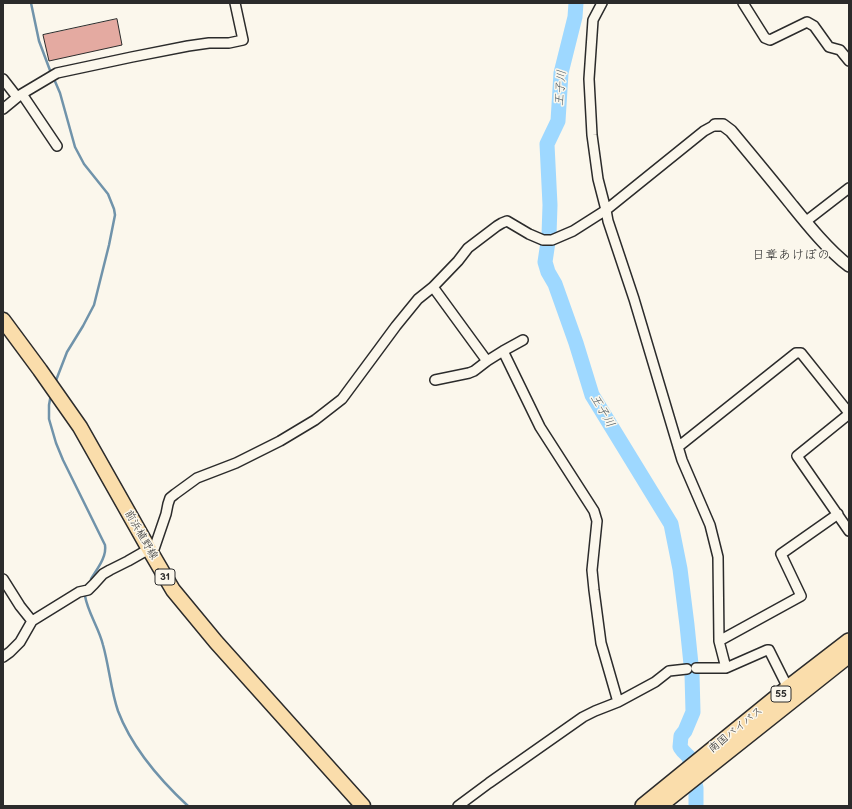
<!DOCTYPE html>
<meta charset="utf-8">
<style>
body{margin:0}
#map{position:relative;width:852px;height:809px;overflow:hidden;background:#fbf7ec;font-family:"Balsamiq Sans",sans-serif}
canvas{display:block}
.frame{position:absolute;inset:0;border:4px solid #2b2b2b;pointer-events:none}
</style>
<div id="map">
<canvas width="852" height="809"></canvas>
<div class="frame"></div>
</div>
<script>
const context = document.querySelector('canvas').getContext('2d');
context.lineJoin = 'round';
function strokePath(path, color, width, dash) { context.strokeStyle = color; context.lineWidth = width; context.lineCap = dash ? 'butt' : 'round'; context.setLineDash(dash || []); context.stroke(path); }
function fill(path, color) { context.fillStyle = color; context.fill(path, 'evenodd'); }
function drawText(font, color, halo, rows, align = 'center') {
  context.font = font + ' "Balsamiq Sans","Klee One",sans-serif'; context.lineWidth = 3; context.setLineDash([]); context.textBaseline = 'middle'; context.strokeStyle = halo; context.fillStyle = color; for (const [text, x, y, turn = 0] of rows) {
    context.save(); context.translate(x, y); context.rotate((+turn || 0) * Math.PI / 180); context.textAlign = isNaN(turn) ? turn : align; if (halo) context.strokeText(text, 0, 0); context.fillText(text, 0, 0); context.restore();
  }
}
strokePath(new Path2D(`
 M31 3 39 41 51 73
 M54 79 60 93 75 147 84 164 108 194 114 209 115 215 109 245 94 305 83 326 67 352 55 383
 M51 394 49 405V419L56 443 63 460 105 545C107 557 97 569 91 579
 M85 596C88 613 99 628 103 645 109 666 111 691 118 711 132 748 159 779 188 806`), '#7093aa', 2.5);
strokePath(new Path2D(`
 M576 3 575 17 561 73 558 121 547 144 550 205 549 235 545 262 548 272 555 284 576 343 592 395 671 524 680 569 687 625 692 674 693 712 685 731 681 736 680 747 683 751 689 757 696 788V806`), '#9ed8ff', 15);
const building = new Path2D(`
 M117 19 122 45 49 61 43 35Z`);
fill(building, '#e4aaa1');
strokePath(building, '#2b2b2b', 1);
const minor = new Path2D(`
 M602 3 593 20 589 79 592 135 598 179 606 210 608 221 634 299 682 460 710 525 718 557 719 641 726 668
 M743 3 765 38 770 40 807 22 814 26 829 47 840 50 849 61
 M3 79 17 97
 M22 94 57 146
 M3 109 20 95 57 73 132 57 188 46 209 43H229L243 40 235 3
 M805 222 849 188
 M433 287 487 361
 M503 351 540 427 594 511 597 521 592 570 594 590 601 643 618 702
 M435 380 469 373 474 371 487 361 503 351 523 340
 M849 414 797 456 849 531
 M678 447 796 353H801L849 413
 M152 555 166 514 168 504 170 498 175 494 197 478 236 463 280 441 315 420 342 399 379 349 396 326 418 299 433 287 458 261 468 248 497 226 502 223 507 221 529 234 543 240H552L573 231 606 210 704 131 715 125
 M3 579 20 606 32 621
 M719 641 801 596 781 554 838 514
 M3 657 10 652 20 642 32 621 79 592 88 590 94 584 103 574 110 570 128 561 149 549
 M696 668H726L767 650H769L788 688
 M458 806 489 783 583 717 595 711 618 702 655 682 669 671 687 669`);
const tertiary = new Path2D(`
 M715 125H723L731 131C751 155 771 179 791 204 808 225 828 250 849 266`);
const primary = new Path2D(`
 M3 320 40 370 80 427 149 549 173 590 216 642 363 806`);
const trunk = new Path2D(`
 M643 806 788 688 849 641
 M659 806 849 655`);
strokePath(minor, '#2b2b2b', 12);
strokePath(tertiary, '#2b2b2b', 14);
strokePath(primary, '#2b2b2b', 17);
strokePath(trunk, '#2b2b2b', 18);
strokePath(minor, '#fbf7ec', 9);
strokePath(tertiary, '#fbf7ec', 11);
strokePath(primary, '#faddab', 14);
strokePath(trunk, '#faddab', 15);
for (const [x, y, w] of [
 [165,577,20],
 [781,694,20]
]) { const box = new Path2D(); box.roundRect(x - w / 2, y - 8, w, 16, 3); context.fillStyle = '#fbf7ec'; context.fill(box); strokePath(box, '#2b2b2b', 1); }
drawText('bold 10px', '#2b2b2b', null, [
 ["31",165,577],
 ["55",781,694]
]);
drawText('11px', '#2b2b2b', '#fbf7ec', [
 ["前浜植野線",141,535,60],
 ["南国バイパス",736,730,-39]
]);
drawText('italic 12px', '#485660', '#fbf7ec', [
 ["王子川",561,88,-85],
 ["王子川",602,411,60]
]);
drawText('13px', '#2b2b2b', '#fbf7ec', [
 ["日章あけぼの",791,256]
]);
</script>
